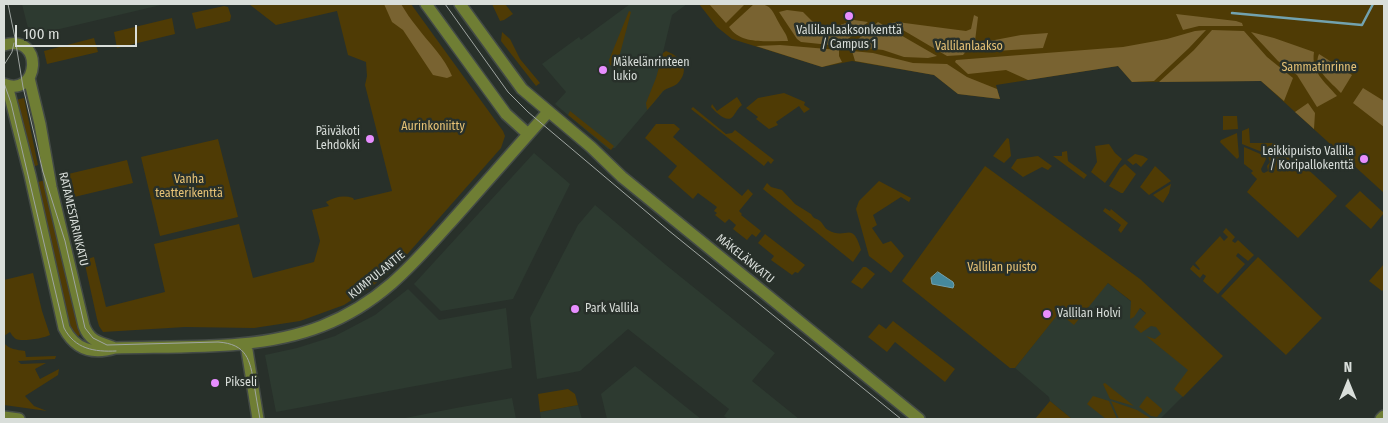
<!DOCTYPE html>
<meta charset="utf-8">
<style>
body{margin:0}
#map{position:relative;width:1388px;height:423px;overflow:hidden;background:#28302a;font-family:"Fira Sans Condensed",sans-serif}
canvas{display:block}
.frame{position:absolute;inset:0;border:5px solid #d9deda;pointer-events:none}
.north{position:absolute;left:1323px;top:358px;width:50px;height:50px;-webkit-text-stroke:4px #28302a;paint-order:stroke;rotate:0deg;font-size:14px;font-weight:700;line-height:20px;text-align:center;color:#d9deda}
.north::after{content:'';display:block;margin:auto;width:18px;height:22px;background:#d9deda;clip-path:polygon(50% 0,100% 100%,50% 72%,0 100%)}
.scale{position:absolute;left:15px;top:25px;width:122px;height:22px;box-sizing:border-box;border:2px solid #d9deda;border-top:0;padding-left:6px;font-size:15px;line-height:18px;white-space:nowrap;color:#d9deda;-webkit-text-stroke:4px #28302a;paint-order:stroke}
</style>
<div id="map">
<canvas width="1388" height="423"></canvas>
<div class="frame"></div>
<div class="north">N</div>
<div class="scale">100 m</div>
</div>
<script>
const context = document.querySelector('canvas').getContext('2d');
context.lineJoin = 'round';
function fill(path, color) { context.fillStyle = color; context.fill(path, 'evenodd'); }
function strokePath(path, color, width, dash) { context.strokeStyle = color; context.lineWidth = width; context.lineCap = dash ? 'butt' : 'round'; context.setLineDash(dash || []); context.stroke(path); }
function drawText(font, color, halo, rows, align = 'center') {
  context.font = font + ' "Fira Sans Condensed",sans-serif'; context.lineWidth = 5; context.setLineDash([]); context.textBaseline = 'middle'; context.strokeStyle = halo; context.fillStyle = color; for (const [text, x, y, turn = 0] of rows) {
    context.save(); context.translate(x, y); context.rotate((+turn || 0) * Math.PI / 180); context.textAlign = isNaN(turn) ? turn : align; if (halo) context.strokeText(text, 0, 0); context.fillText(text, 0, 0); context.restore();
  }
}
fill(new Path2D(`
 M22 4H165L30 36Z
 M630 4H687L672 15 657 77 667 87 615 148 608 149 555 104 566 92 542 64 579 37 581 40Z
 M534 153 570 184 513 299 441 311 414 284Z
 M595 205 666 265 775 353 752 381 799 419H728L724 416 729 409 628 329 580 371 537 379 530 318 578 225Z
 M1108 283 1212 367 1160 419H1072L1050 401 1049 397 1015 368 1059 312Z
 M408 289 439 320 506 308 512 368 276 412 265 355 297 348 335 336 375 315Z
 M635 366 666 391 701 419H607L601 394Z
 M512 398 516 419H400L456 408Z
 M578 405 582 419H541L540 412Z`), '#2d3a30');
fill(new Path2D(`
 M249 4H411L503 131 505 136 501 148 396 267 370 288 344 305 300 321 254 328 185 327 103 332 99 326 97 319 84 260 94 257 106 307 165 292 154 244 239 224 253 278 314 262 320 241 312 210 329 206 326 202C334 197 344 195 353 198L354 200 392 191 365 85 367 76 366 62 348 55 337 11 276 25Z
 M492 4H505L513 14 504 20 500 21Z
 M699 4H1384V193L1261 81 1132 82 1118 66 996 85 1000 99 958 94 934 75 852 61 822 67 732 39 717 27Z
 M224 6 228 7 231 16 230 21 196 29 192 13Z
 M629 11 631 12 616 69 610 65 609 60Z
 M172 18 175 34 117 48 114 32Z
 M502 32 510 39 520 59 540 83 536 86 501 41Z
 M94 38 98 52 47 64 44 51Z
 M666 51C682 57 691 70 677 84 673 87 667 88 663 91 658 97 653 104 647 110L646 103 656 78 663 53Z
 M784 93 805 102 804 105 810 109 804 113 799 106 776 122 778 125 769 129 756 119 758 117 746 108 758 98Z
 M737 97 742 105C738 108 737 111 734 115 728 125 717 113 711 107L712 104 717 111Z
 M24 98 38 165 32 167 16 100Z
 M693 107 726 134 732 133 735 130 774 160 771 164 768 161 764 166 691 109Z
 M570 111 614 146 611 150 568 115Z
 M1223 116H1237L1238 129 1223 130Z
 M656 124H674L680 129 673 137 742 196 748 189 753 194 739 211 742 214 741 215 761 231 756 237 752 234 747 240 733 229 736 225 729 219 725 223 715 215 717 213 714 211 717 207 698 193 693 199 668 177 677 166 645 138Z
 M1249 128 1250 143H1279L1337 196 1298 238 1247 192 1257 179 1251 173 1253 171 1244 164V147L1265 156 1266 159 1261 169 1262 172 1264 173 1268 171 1267 166 1270 162 1267 154 1242 144V131Z
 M1237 133 1239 157 1237 159 1220 142 1221 140Z
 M1007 138 1009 139 1011 156 1004 163 993 156Z
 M218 139 238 217 160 236 141 157Z
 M1109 144 1115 153 1122 159 1105 183 1091 172 1097 162 1095 146Z
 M1067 151 1068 161 1087 175 1084 179 1053 156H1062V152Z
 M1135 154 1143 156 1148 159 1141 167 1136 163 1133 165 1127 160Z
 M1038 156 1052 166 1048 170 1042 167 1023 177 1011 168 1017 159Z
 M127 160 133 183 70 198 64 175Z
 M1125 164 1136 174 1123 193H1121L1109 186 1120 168Z
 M985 166 1140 279 1223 356 1183 397 1174 389 1188 370 1146 336 1155 339 1161 334 1156 327 1151 326 1141 333 1134 327 1146 313 1140 308 1134 317 1130 319 1131 301 1108 283 1074 325 1059 313 1015 368H1010L902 281Z
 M1155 166 1171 181 1149 195 1140 187Z
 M46 180 82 332 78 337H76L69 330 34 183Z
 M879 181 911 198 909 202 901 197 873 215 877 225 872 228 883 244 891 241 904 256 891 273 869 256 856 209 859 201Z
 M767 183 771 187 782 190 795 204 811 214 813 217C815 219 818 219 820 221 823 223 824 228 828 230 847 241 852 219 861 250L853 262 763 189Z
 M1171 184 1169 193 1163 203 1153 195Z
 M1360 191 1384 213 1371 229 1345 206Z
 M1105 208 1110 211 1111 209 1128 223 1121 233 1118 230 1121 225 1103 211Z
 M1226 228 1235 237 1232 241 1235 243 1238 240 1254 255 1248 261 1238 253 1236 256 1245 264 1218 294 1203 281 1206 276 1203 274 1200 278 1190 269 1193 265 1199 270 1200 269 1195 263 1220 236 1224 241 1228 237 1223 232Z
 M765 234 805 265 798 273 795 272 792 275 771 260 774 256 758 243Z
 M1258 257 1322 318 1286 355 1221 296Z
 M1384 264V289L1382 291 1369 281Z
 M863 267H866L875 274 862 289 851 282Z
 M33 273 42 311 50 335C45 338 22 342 16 339 14 338 11 334 10 332L4 336V280Z
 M893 321 955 369 945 382 895 342 887 352 868 337 879 324 886 329Z
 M4 343C9 349 17 350 25 351L26 357 56 356 55 359 18 361 21 364 46 363 35 369 40 379 59 369 58 375 25 396 34 406 47 411 4 405Z
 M1105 383 1134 406 1110 399 1103 384Z
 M568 389 575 394 578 405 540 412 538 394Z
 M1093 396 1109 401 1117 419H1106L1087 404Z
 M1147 396 1162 409V411L1157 417 1151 416 1139 407Z
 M1050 401 1072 419H1035Z
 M1111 401 1137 410 1150 418 1158 419H1119Z`), '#4f3b05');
fill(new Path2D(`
 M384 4H401C406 12 411 20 417 27 429 43 445 58 452 76L447 78 433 75 403 30 392 22Z
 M709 4H745L726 23Z
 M754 4C771 3 772 10 779 23 782 29 787 34 788 41 769 40 742 46 729 27Z
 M787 10 803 12 812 21 820 25 832 28 854 20 868 22 840 46 801 42 797 39 779 12Z
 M1176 14 1236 21 1242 23 1243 26H1199L1183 30Z
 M974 15 978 17 975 41 963 55 947 56 891 23 897 22 966 31 971 29Z
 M878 22 937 56 928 58 904 57 883 50 850 46Z
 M1206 30 1189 48 1154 81 1132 82 1118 66 1028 80 1006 70 968 74 955 62 956 60 1123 47 1167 39 1195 31Z
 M1212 30 1244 31 1267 57 1293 78 1284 101 1261 81 1159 82 1194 50Z
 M1251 32 1274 38 1314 52C1311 72 1324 81 1337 96L1317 107 1297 75 1278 61Z
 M1048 33 1043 48 980 52 979 43 1021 35Z
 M780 45 839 50V56L842 62 822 67 756 46Z
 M852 51 873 53 913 63 947 64 967 77 997 89 1000 99 958 94 934 75 855 61Z
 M1319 54 1352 75 1341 93C1331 82 1312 69 1319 54Z
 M1363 88 1384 101V127L1353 103Z
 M1308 103 1315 113 1314 129 1295 112Z`), '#796331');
const water = new Path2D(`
 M938 272 953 282 954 285 953 288 932 284 931 278Z`);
fill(water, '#46899c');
strokePath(water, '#72a2af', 1);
strokePath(new Path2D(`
 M1232 13 1362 25 1373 4`), '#72a2af', 2.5);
const major = new Path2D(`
 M426 4 506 114 528 134
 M460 4 522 89 591 147 622 177 919 419
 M4 45C45 33 39 99 4 84
 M29 78 40 124 51 187 84 326C90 342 100 342 115 348
 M7 85 30 175 64 328C75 349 92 355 115 348 181 346 259 351 322 326 383 302 415 262 458 214 488 180 518 146 548 112
 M246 344 258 419
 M4 417 19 419
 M1381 419 1384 416`);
strokePath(major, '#444b46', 14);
strokePath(major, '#6f7e34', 11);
strokePath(new Path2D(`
 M8 4 15 38 23 87 43 172 65 241 85 328 93 338 107 345 218 342C247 344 250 360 254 384 256 396 258 408 260 419
 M445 4 508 92 528 112 668 230 901 419
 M4 65 12 52 14 43
 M4 83 11 103 64 328C75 349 94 352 116 351
 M1384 310V311`), '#9fa5a1', 1);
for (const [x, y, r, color] of [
 [849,16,5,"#e88eff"],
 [603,70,5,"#e88eff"],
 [370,139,5,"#e88eff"],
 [1364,159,5,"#e88eff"],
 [575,309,5,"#e88eff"],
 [1047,314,5,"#e88eff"],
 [215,383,5,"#e88eff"]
]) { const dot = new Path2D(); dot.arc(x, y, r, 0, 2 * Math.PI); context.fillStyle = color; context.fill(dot); strokePath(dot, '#28302a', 2); }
drawText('12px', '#d9deda', '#28302a', [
 ["Vallilanlaaksonkenttä",849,31,"center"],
 ["/ Campus 1",849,45,"center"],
 ["Mäkelänrinteen",613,63],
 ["lukio",613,77],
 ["Päiväkoti",360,132,"right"],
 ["Lehdokki",360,146,"right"],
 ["Leikkipuisto Vallila",1354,152,"right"],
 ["/ Koripallokenttä",1354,166,"right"],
 ["Park Vallila",585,309],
 ["Vallilan Holvi",1057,314],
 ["Pikseli",225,383]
], 'left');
drawText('12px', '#e6c276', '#28302a', [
 ["Vallilanlaakso",969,47],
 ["Sammatinrinne",1319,68],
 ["Aurinkoniitty",433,127],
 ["Vanha",189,180],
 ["teatterikenttä",189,194],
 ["Vallilan puisto",1002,268]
]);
drawText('12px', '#d9deda', '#28302a', [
 ["RATAMESTARINKATU",73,219,77],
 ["MÄKELÄNKATU",745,259,39],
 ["KUMPULANTIE",377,275,-39]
]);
</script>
